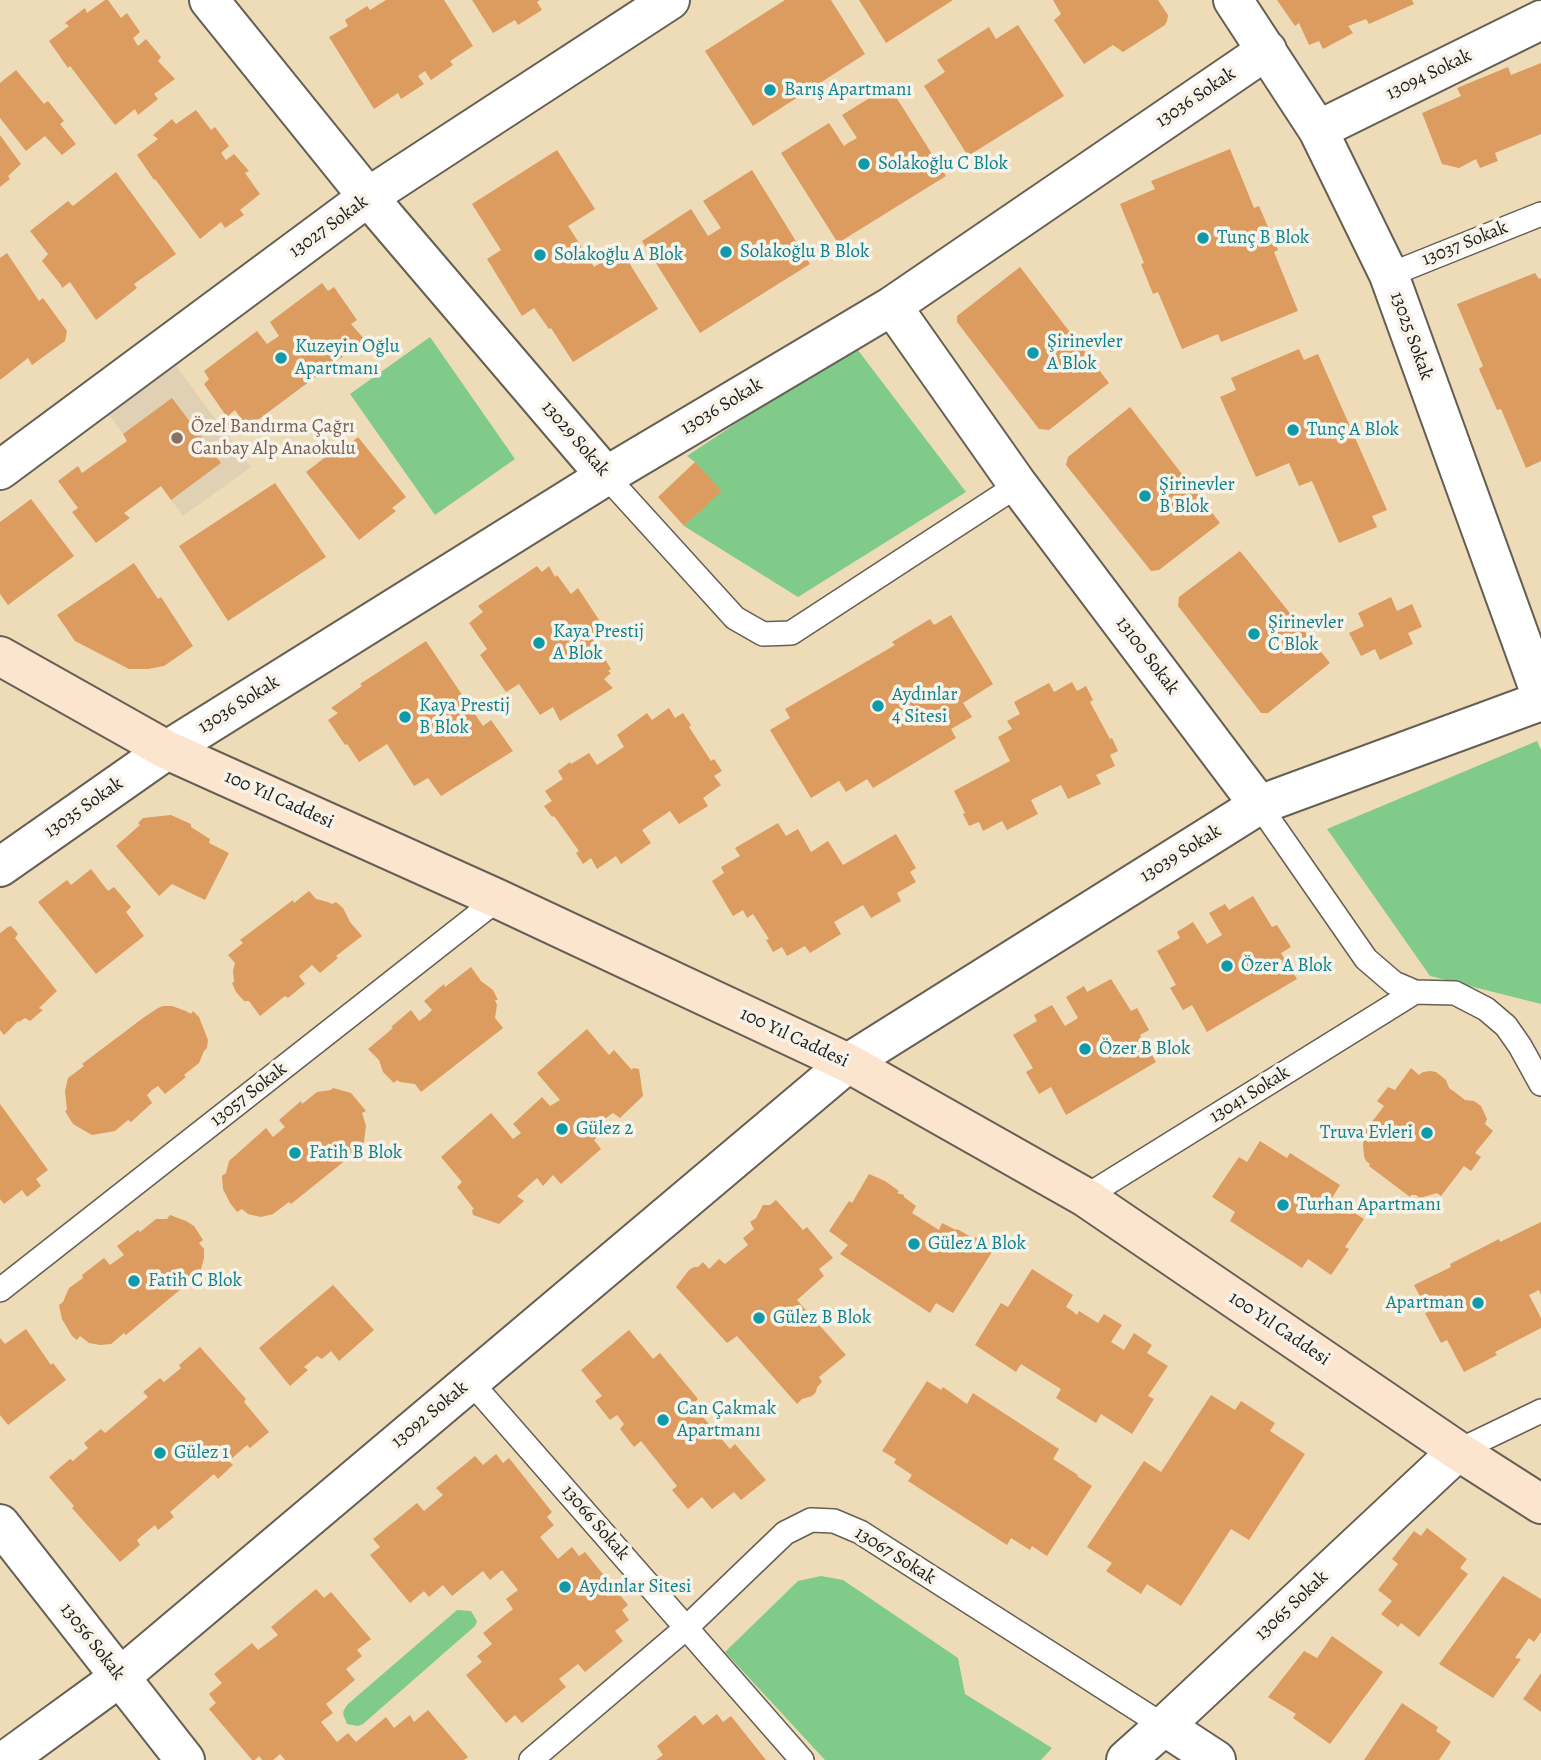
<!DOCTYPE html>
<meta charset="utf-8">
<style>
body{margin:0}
canvas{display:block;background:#eedcb9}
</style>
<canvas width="1541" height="1760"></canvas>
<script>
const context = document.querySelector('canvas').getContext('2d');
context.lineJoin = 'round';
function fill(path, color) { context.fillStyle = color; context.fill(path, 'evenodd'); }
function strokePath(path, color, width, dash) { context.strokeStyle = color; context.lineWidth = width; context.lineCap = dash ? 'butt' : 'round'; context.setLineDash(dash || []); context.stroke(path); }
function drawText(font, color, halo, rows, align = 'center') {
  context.font = font + ' Alegreya,serif'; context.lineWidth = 7; context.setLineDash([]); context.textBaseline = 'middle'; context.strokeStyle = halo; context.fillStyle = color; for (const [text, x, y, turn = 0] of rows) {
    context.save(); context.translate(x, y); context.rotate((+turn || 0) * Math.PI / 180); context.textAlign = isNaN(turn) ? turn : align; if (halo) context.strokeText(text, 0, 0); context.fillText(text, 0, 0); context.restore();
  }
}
fill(new Path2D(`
 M174 363 251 467 183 516 107 412Z`), '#e0d1b4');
fill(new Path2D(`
 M430 337 515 459 435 515 350 394Z
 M854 345 966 492 798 597 684 526 721 491 695 462 687 456Z
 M1537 741 1541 750V1004L1430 976 1327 829Z
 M821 1576 843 1580 958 1658 965 1694 1052 1748 1041 1760H825L725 1652 798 1581Z
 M457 1610 471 1611 477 1621 475 1626 363 1724 358 1726 347 1724C344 1714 340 1714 348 1704Z`), '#80cb89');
fill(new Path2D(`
 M105 0H108L121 18 127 13 140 32 133 38 138 46 146 39 161 57 158 61 175 79 154 94 158 99 138 115 135 109 115 125 70 66 68 68 49 41 69 26 65 23 85 8 87 13Z
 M386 0H444L473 46 450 61 453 65 431 80 425 71 418 76 424 84 401 99 398 93 374 109 329 37 348 26 345 20 367 6 370 10Z
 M472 0H540L537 2 542 10 518 25 515 20 493 33Z
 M785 0H831L865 54 753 126 705 51Z
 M859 0H953L886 43Z
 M1053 0H1158L1168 15 1167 21 1165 25 1123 52 1113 45 1084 64 1054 20 1061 14Z
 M1277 0H1412L1414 4 1369 24 1366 19 1348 26 1353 33 1323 49 1319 41 1309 45 1299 23 1295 26Z
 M1018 25 1064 96 968 156 924 86 945 72 937 60 989 27 996 39Z
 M1541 63V134L1495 153 1498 161 1480 168 1476 159 1459 168 1442 164 1422 113 1461 96 1457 88 1508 67 1511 75Z
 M16 70 44 104 48 101 64 121 60 124 76 144 62 155 45 136 26 151 0 118V83Z
 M889 86 946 176 838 243 781 153 829 123 844 146 848 143 857 138 842 115Z
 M196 110 211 130 215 127 229 146 221 153 226 160 234 154 249 171 245 173 260 194 240 210 244 215 225 228 221 222 200 239 155 179 154 180 137 155 158 139 153 135 172 119 176 124Z
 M0 135 21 164 8 176 10 179 0 187Z
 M1230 149 1254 208 1259 206 1278 250 1274 252 1298 311 1221 342 1218 334 1182 349 1158 292 1153 294 1141 264 1144 263 1120 204 1155 189 1151 181Z
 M557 150 595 209 568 226 572 232 594 267 621 250 658 309 573 362 551 328 549 329 534 308 522 316 487 259 501 250 472 204Z
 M752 170 810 264 700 333 642 241 691 209 708 236 721 228 703 201Z
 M116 172 176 254 134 284 137 288 96 320 70 282 62 288 61 285 42 261 48 254 30 231 68 201 73 206Z
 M7 253 39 301 43 298 67 331 65 341 32 365 28 358 0 380V258Z
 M1020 267 1109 383 1049 430 1039 429 957 322V316Z
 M1535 273 1539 279 1541 278V461L1526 468 1501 409 1497 410 1479 369 1483 366 1457 304Z
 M322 283 328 291 334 287 357 320 351 324 365 340 247 428 235 410 227 417 204 384 209 379 204 371 257 331 267 344 279 336 270 322Z
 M1299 349 1304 360 1318 354 1387 510 1372 516 1377 527 1339 543 1312 481 1299 486 1289 463 1256 477 1220 397 1236 390 1231 378Z
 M172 398 221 463 171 500 161 486 124 513 130 518 96 543 72 512 78 508 58 481 78 466 82 473 127 441 123 434Z
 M1130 407 1220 523 1159 570 1151 571 1066 465 1068 457Z
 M358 437 406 497 392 508 396 511 359 540 306 472 341 445 345 448Z
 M695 462 722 491 684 526 658 497Z
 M275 483 326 557 228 621 179 546Z
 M31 499 74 556 8 605 0 594V522Z
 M1240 551 1330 663 1268 713H1261L1178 606 1179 597Z
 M134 563 158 599 161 597 193 646 164 666 148 669H129L75 641 57 615Z
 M537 566 542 572 549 566 555 577 557 575 571 594 578 588 605 629 591 636 611 669 608 671 611 673 604 679 613 688 560 721 553 707 540 715 519 684 506 692 480 655 487 649 469 623 483 612 478 606Z
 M1391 597 1397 611 1412 604 1422 627 1408 633 1413 644 1380 660 1375 649 1361 656 1349 633 1364 626 1358 613Z
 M951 615 993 684 963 703 972 717 951 729 956 738 873 788 867 779 846 792 839 781 811 798 770 730 790 718 785 709 895 645 892 642 930 619 934 625Z
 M426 641 483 726 491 720 513 751 441 796 428 778 414 786 387 744 359 762 347 744 345 745 328 720 338 713 331 708 362 686 360 684Z
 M1072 682 1077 691 1086 686 1093 700 1090 702 1110 739 1112 738 1118 751 1110 755 1115 766 1096 775 1101 784 1068 799 1061 785 1031 800 1038 814 1007 830 1002 821 983 831 979 822 969 826 963 814 965 813 954 791 1010 761 998 737 1012 729 1007 721 1020 714 1014 702 1049 683 1054 692Z
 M669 708 675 718 683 713 691 725 689 727 711 761 714 759 722 771 714 776 721 785 703 798 708 806 679 824 670 811 642 830 651 843 621 864 616 856 597 869 591 858 583 864 576 853 579 851 554 816 552 817 544 806 552 801 545 791 563 779 558 771 570 762 571 764 589 753 597 765 624 747 617 735 647 713 652 720Z
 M171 815 191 824V827L210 839 209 843 229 853 205 900 172 884 159 896 116 846 140 825 138 823 143 818Z
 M778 823 786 836 798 829 811 852 828 841 843 865 896 834 916 868 910 872 916 882 897 893 901 901 871 918 863 905 834 922 841 934 810 953 805 946 787 956 782 947 773 952 766 940 769 939 753 914 747 918 743 910 733 916 712 881 724 873 721 867 740 856 735 848Z
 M91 869 108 891 114 887 131 907 126 912 144 936 96 974 38 902 67 880 71 885Z
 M309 891 316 899 328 902 332 904 336 902 343 908 350 922 362 936 336 956 338 958 320 973 312 965 299 976 305 984 288 998 285 996 260 1016 249 1001H244L236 992 232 983 234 982 233 971 235 963 228 955 243 943 240 940 293 900 294 903Z
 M1253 896 1272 927 1277 925 1291 947 1281 953 1297 979 1207 1032 1192 1005 1183 1010 1170 988 1176 985 1157 951 1180 938 1177 932 1193 922 1207 944 1222 935 1209 913 1225 904 1229 910Z
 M11 926 18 934 15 938 57 991 39 1008 43 1010 30 1021 25 1018 19 1022 18 1021 4 1035 0 1030V933L8 927Z
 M471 967 481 981 493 990 498 1000H495L497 1005 495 1018 503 1028 421 1092 415 1084 400 1082 397 1080 394 1083 383 1072 379 1060 368 1049 393 1028 391 1027 411 1010 419 1021 426 1016 432 1010 424 1001 444 984 445 987Z
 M1111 979 1131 1011 1137 1008 1149 1030 1140 1035 1156 1062 1066 1115 1051 1087 1039 1094 1026 1072 1033 1068 1013 1035 1037 1021 1034 1015 1052 1005 1065 1026 1078 1018 1066 997 1084 986 1087 992Z
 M163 1006H172L186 1011 191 1014 193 1011 199 1017 208 1040 207 1048 204 1051 199 1063 184 1075 186 1077 165 1094 158 1086 152 1090 147 1095 152 1103 131 1122 128 1120 115 1131 92 1135 78 1127 73 1124 65 1111 67 1110 65 1091 68 1078 84 1066 82 1064 143 1018 158 1008Z
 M587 1029 609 1055 614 1050 632 1070 633 1068 639 1069 643 1096 620 1118 613 1113 603 1120 611 1126 594 1140 601 1149 561 1184 553 1175 543 1186 537 1178 517 1196 524 1201 499 1224 473 1215 472 1210 474 1209 457 1187 462 1182 441 1157 491 1113 513 1139 521 1133 513 1124 542 1097 550 1106 560 1100 537 1073Z
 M1411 1068 1419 1075 1423 1072 1430 1071 1436 1072 1446 1080 1449 1088 1456 1093 1465 1100 1474 1101 1481 1106 1487 1119 1485 1124 1493 1131 1475 1153 1481 1157 1471 1171 1464 1166 1441 1196 1437 1193 1420 1198 1416 1195H1411L1410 1197 1369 1166 1370 1164 1366 1161 1364 1156 1363 1144 1364 1138 1361 1136 1384 1106 1377 1101 1388 1087 1395 1090Z
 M333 1088 351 1093 366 1111 362 1113 366 1126 364 1142 346 1158 347 1159 291 1204 289 1202 273 1214 261 1217 248 1214 242 1209 237 1212 230 1203 223 1189 222 1176 226 1173 229 1161 266 1128 273 1137 285 1127 279 1120 301 1101 302 1104 317 1092 331 1090Z
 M0 1104 48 1170 36 1179 41 1186 27 1197 22 1190 4 1204 0 1199Z
 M1260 1141 1287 1158 1290 1153 1340 1185 1332 1198 1364 1219 1345 1247 1349 1249 1331 1275 1308 1259 1302 1268 1230 1221 1235 1212 1212 1197 1239 1157 1247 1162Z
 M869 1174 885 1181 899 1191 897 1193 904 1195V1197L916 1206 912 1213 939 1230 942 1223 956 1230 957 1229 971 1237 978 1238 980 1243 992 1252 953 1313 936 1303 930 1313 840 1254 848 1245 829 1231 849 1201 852 1203Z
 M776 1200 803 1230 807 1227 833 1258 819 1269 824 1276 797 1300 846 1355 819 1377 822 1382 817 1387 816 1392 812 1396 802 1399 797 1404 737 1336 727 1343 676 1287 689 1270 694 1267H698L703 1262 709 1269 719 1259 725 1264 748 1245 743 1238 754 1229 750 1222 756 1218 763 1205H770Z
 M170 1215 186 1221 194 1226 203 1240 199 1243 204 1249V1258L200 1273 126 1335 124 1333 111 1344 100 1345 89 1343 80 1336 77 1340 72 1336 62 1319 59 1305 63 1302 69 1288 83 1278 82 1275 104 1258 110 1265 124 1255 117 1246 138 1230 140 1232 156 1219H167Z
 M1541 1222V1295L1539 1290 1529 1295 1541 1318V1328L1495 1352 1497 1355 1464 1372 1447 1340 1441 1343 1425 1313 1428 1312 1414 1285 1451 1267 1450 1264 1499 1239 1500 1242Z
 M1032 1269 1073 1295 1066 1307 1071 1310 1077 1315 1079 1311 1098 1323 1104 1314 1122 1325 1111 1342 1124 1350 1134 1333 1152 1345 1147 1353 1168 1366 1148 1396 1154 1399 1132 1434 1101 1414 1096 1423 1056 1398 1061 1389 1021 1364 1016 1372 975 1345 1001 1303 1008 1307Z
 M333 1285 374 1330 339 1361 331 1351 322 1359 317 1356 304 1367 308 1370 290 1386 259 1348Z
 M26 1329 51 1365 53 1363 66 1380 8 1425 0 1415V1338L5 1344Z
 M629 1330 653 1359 660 1353 698 1399 692 1404 730 1449 735 1444 766 1480 741 1500 734 1492 712 1509 702 1497 688 1509 672 1490 677 1486 641 1441 634 1447 620 1429 624 1424 617 1415 610 1420 595 1401 602 1396 581 1370Z
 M200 1347 246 1399 244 1402 269 1432 250 1448 247 1445 229 1461 233 1465 218 1479 214 1474 170 1512 174 1517 158 1530 155 1525 137 1540 140 1545 120 1562 72 1508 74 1506 49 1477 70 1459 73 1461 88 1448 84 1443 101 1429 105 1433 148 1397 143 1392 160 1378 164 1382 181 1368 179 1365Z
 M927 1381 941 1390 943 1387 967 1404 973 1393 1059 1449 1053 1459 1078 1475 1077 1476 1092 1486 1047 1556 1032 1546 1030 1550 1011 1538 1007 1545 908 1481 912 1475 894 1463 896 1459 882 1451Z
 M1211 1395 1235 1410 1241 1401 1275 1423 1270 1431 1305 1454 1249 1540 1231 1529 1181 1606 1147 1584 1141 1594 1106 1571 1112 1563 1087 1547 1144 1461 1161 1472Z
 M496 1454 503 1463 509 1458 552 1512 547 1517 554 1525 540 1537 558 1559 572 1547 579 1556 585 1552 628 1605 622 1610 629 1620 615 1631 623 1641 585 1672 578 1664 559 1679 566 1687 522 1723 515 1715 506 1723 466 1675 482 1662 477 1656 492 1644 483 1633 513 1609 506 1599 518 1590 502 1570 490 1580 483 1571 452 1596 443 1585 429 1597 424 1591 410 1603 370 1555 380 1547 373 1539 417 1503 424 1511 443 1495 436 1488 475 1456 483 1465Z
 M1427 1528 1467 1559 1460 1568 1468 1574 1419 1637 1401 1623 1398 1627 1381 1614 1392 1601 1378 1590 1398 1564 1392 1559 1414 1531 1421 1536Z
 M1503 1576 1541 1599V1632L1534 1642 1529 1638 1515 1658 1521 1659 1493 1698 1439 1664Z
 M316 1589 324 1598 331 1592 371 1639 357 1650 362 1656 346 1669 355 1680 326 1704 333 1713 321 1722 337 1742 348 1733 356 1742 386 1717 394 1728 410 1715 414 1722 428 1710 468 1757 464 1760H285L280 1754 273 1760H262L259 1756 255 1760H252L209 1709 216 1703 209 1694 222 1683 214 1674 252 1643 258 1650 278 1635 271 1627Z
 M1332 1636 1383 1672 1330 1744 1293 1718 1296 1714 1268 1697 1304 1651 1317 1658Z
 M1541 1673V1712L1523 1699Z
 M1402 1703 1438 1727 1436 1731 1451 1742 1439 1760H1364Z
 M717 1714 723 1722 731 1716 766 1760H656L663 1755 657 1746 695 1715 703 1725Z`), '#dc9b5f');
const lane = new Path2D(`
 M1389 275 1541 214
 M606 476 735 618 763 634 791 633 1018 485
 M1259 805 1366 959 1394 983 1415 992 1455 993 1486 1009 1506 1026 1520 1046 1541 1084
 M1085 1197 1415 992
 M0 1290 498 899
 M470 1381 802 1760
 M1458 1451 1541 1411
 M531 1760 686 1628 785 1533 811 1520 834 1521 860 1532 1164 1726`);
const street = new Path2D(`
 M209 0 368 197 606 476
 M1233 0 1318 130 1389 275 1541 695
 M1318 130 1541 20
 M892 306 1018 485 1259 805
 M0 470 368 197 670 0
 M0 867 167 750 606 476 892 306 1267 50
 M0 1524 185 1760
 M1164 1726 1216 1760
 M6 1760 120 1677 848 1063 1259 805 1541 701
 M1126 1760 1164 1726 1458 1451`);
const secondary = new Path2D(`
 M0 656 167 750 498 899 848 1063 1085 1197 1458 1451 1541 1504`);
strokePath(lane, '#665f53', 26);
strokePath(street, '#665f53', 42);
strokePath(secondary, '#665f53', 42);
strokePath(lane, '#fff', 23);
strokePath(street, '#fff', 38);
strokePath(secondary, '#fce5cf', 38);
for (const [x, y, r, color] of [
 [770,90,7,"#0f9aa8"],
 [864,164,7,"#0f9aa8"],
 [1203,238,7,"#0f9aa8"],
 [726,252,7,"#0f9aa8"],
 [540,255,7,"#0f9aa8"],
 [1033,353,7,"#0f9aa8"],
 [281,358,7,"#0f9aa8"],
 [1293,430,7,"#0f9aa8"],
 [177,438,7,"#8d6e63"],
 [1145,496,7,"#0f9aa8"],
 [1254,634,7,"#0f9aa8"],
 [539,643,7,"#0f9aa8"],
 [878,706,7,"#0f9aa8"],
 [405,717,7,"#0f9aa8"],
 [1227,966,7,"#0f9aa8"],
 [1085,1049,7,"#0f9aa8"],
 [562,1129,7,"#0f9aa8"],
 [1427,1133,7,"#0f9aa8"],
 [295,1153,7,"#0f9aa8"],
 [1283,1205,7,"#0f9aa8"],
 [914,1244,7,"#0f9aa8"],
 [134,1281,7,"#0f9aa8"],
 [1478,1303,7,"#0f9aa8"],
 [759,1318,7,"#0f9aa8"],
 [663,1420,7,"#0f9aa8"],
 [160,1453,7,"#0f9aa8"],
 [565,1587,7,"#0f9aa8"]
]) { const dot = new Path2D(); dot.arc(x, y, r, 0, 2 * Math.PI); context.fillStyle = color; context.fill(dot); strokePath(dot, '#f7f3e8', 2.5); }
drawText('19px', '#1c1c1c', '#f7f3e8', [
 ["13094 Sokak",1429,75,-26],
 ["13036 Sokak",1196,98,-34],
 ["13027 Sokak",329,227,-36],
 ["13037 Sokak",1465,244,-22],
 ["13025 Sokak",1411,336,70],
 ["13036 Sokak",722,407,-31],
 ["13029 Sokak",575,439,49],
 ["13100 Sokak",1147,656,53],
 ["13036 Sokak",239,705,-32],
 ["100 Yıl Caddesi",279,800,24],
 ["13035 Sokak",84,808,-35],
 ["13039 Sokak",1181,854,-32],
 ["100 Yıl Caddesi",794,1038,25],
 ["13057 Sokak",249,1095,-38],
 ["13041 Sokak",1250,1095,-32],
 ["100 Yıl Caddesi",1279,1329,34],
 ["13092 Sokak",430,1415,-40],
 ["13066 Sokak",595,1523,49],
 ["13067 Sokak",895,1556,32],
 ["13065 Sokak",1292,1606,-43],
 ["13056 Sokak",92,1642,52]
]);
drawText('19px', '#0d838f', '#f7f3e8', [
 ["Barış Apartmanı",784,90],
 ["Solakoğlu C Blok",878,164],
 ["Tunç B Blok",1217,238],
 ["Solakoğlu B Blok",740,252],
 ["Solakoğlu A Blok",554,255],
 ["Şirinevler",1047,342],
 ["A Blok",1047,364],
 ["Kuzeyin Oğlu",295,347],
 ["Apartmanı",295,369],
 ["Tunç A Blok",1307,430],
 ["Şirinevler",1159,485],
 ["B Blok",1159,507],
 ["Şirinevler",1268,623],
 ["C Blok",1268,645],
 ["Kaya Prestij",553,632],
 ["A Blok",553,654],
 ["Aydınlar",892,695],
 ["4 Sitesi",892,717],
 ["Kaya Prestij",419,706],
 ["B Blok",419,728],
 ["Özer A Blok",1241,966],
 ["Özer B Blok",1099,1049],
 ["Gülez 2",576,1129],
 ["Truva Evleri",1413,1133,"right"],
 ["Fatih B Blok",309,1153],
 ["Turhan Apartmanı",1297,1205],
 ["Gülez A Blok",928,1244],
 ["Fatih C Blok",148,1281],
 ["Apartman",1464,1303,"right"],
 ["Gülez B Blok",773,1318],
 ["Can Çakmak",677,1409],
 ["Apartmanı",677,1431],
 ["Gülez 1",174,1453],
 ["Aydınlar Sitesi",579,1587]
], 'left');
drawText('19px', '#785e54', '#f7f3e8', [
 ["Özel Bandırma Çağrı",191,427],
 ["Canbay Alp Anaokulu",191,449]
], 'left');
</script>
